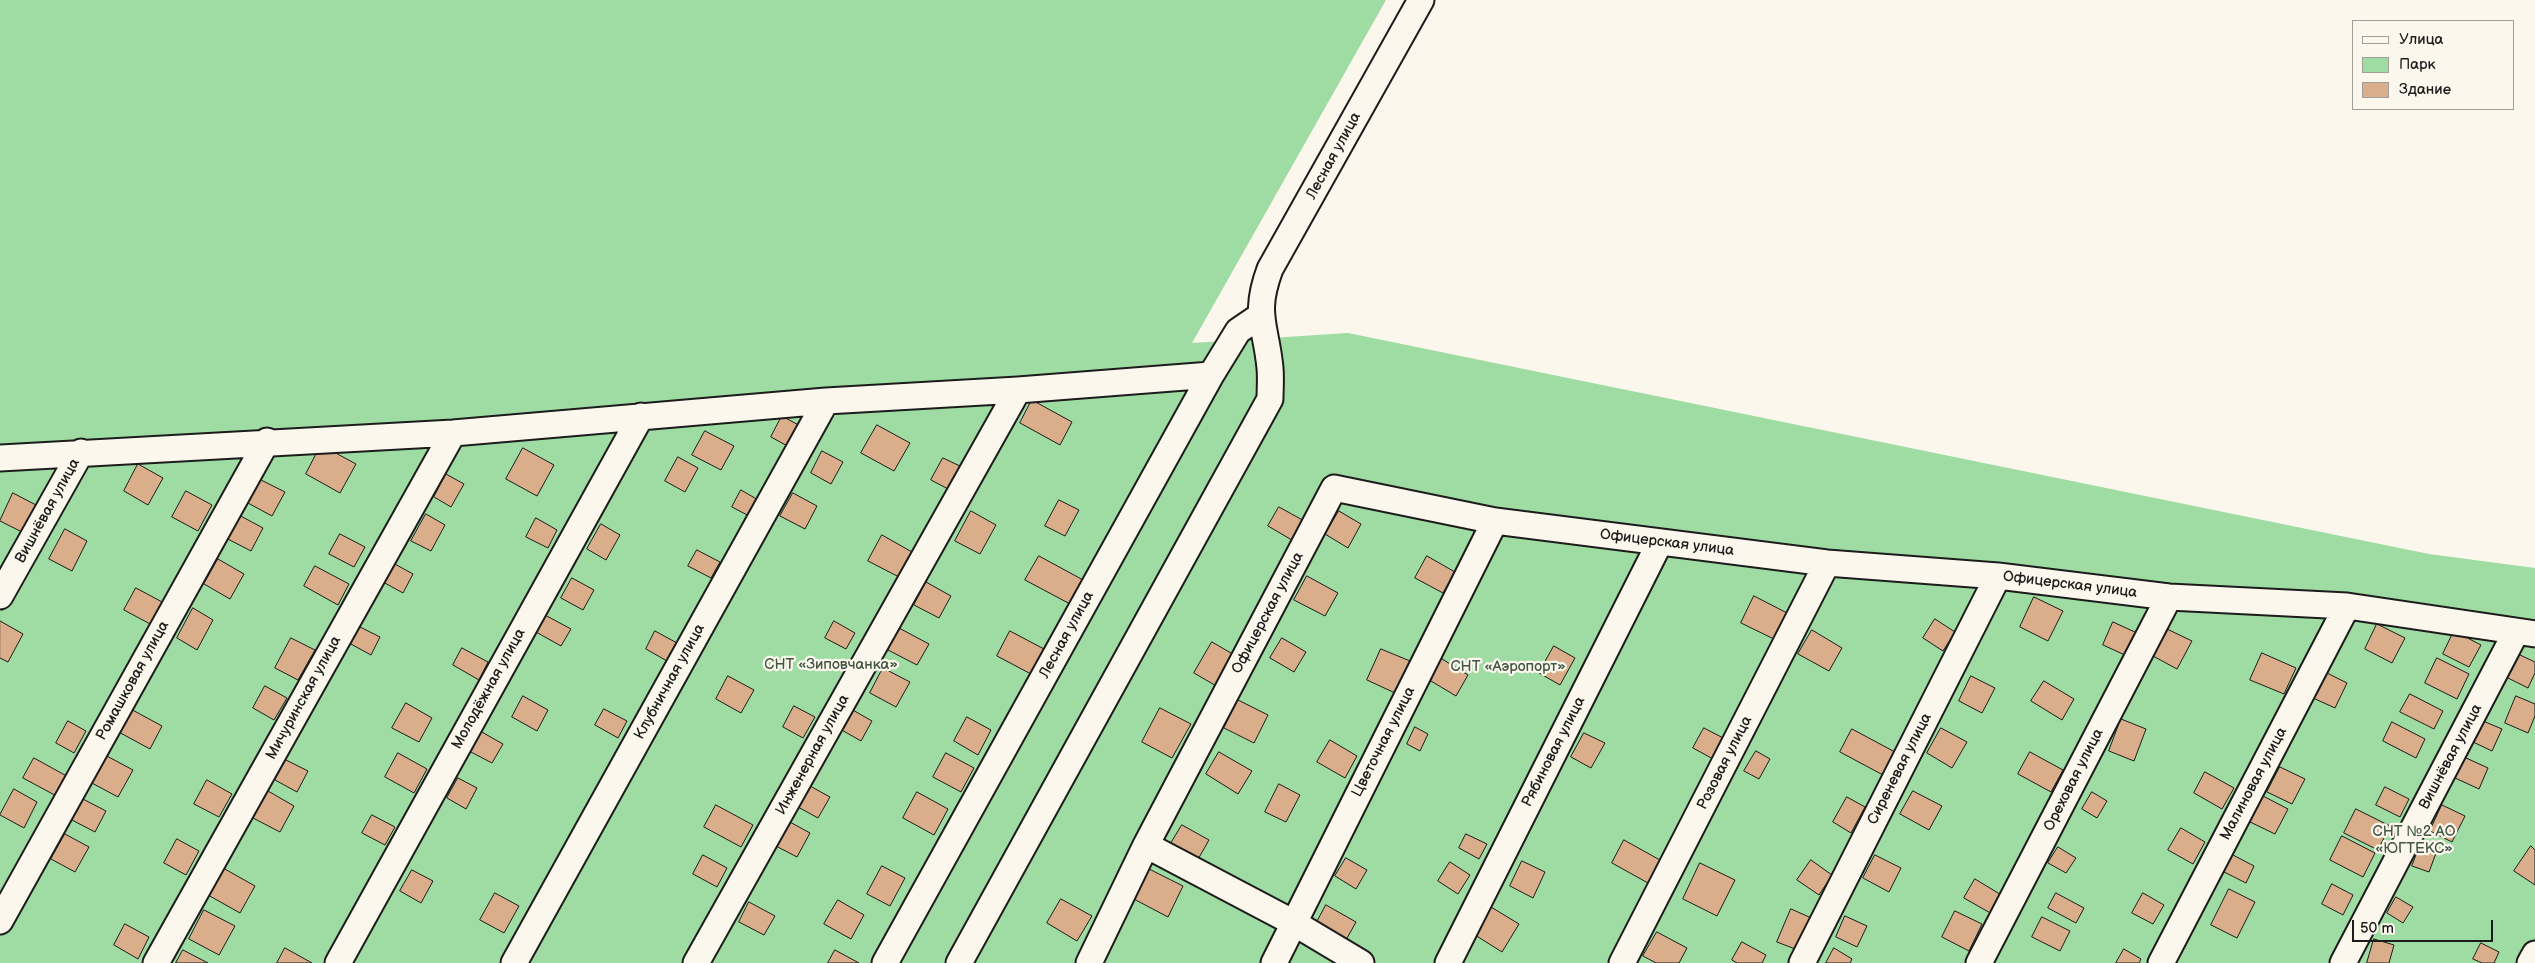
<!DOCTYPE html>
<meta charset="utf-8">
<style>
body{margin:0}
#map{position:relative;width:2535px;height:963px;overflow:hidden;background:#fbf7ec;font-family:"Balsamiq Sans",sans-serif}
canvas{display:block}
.legend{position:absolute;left:2352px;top:20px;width:162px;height:90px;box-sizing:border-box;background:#fbf7ec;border:1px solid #a29f99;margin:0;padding:6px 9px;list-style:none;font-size:15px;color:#1c1c1c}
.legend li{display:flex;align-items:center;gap:10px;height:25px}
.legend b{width:25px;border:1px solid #a29f99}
.scale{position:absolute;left:2352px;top:920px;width:141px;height:22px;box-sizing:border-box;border:2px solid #1c1c1c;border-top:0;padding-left:6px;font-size:15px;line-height:18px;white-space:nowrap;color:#1c1c1c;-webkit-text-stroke:4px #fbf7ec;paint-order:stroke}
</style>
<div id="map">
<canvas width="2535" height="963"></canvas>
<ul class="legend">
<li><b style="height:6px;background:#fbf7ec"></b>Улица</li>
<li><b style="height:14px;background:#9fdca3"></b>Парк</li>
<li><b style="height:14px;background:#daae8b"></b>Здание</li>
</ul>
<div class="scale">50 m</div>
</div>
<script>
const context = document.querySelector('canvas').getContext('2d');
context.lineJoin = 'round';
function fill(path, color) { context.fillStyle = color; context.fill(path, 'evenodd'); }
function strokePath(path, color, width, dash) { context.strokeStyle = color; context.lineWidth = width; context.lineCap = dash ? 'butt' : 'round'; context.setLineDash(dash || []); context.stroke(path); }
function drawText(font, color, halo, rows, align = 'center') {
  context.font = font + ' "Balsamiq Sans",sans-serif'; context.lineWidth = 4.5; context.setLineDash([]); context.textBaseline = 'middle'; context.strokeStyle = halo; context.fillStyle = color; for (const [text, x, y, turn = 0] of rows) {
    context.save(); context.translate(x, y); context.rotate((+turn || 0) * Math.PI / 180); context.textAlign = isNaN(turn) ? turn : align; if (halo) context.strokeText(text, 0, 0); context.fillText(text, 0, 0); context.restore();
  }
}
fill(new Path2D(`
 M0 0H1386L1192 343 1348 333 2429 554 2535 568V963H0Z`), '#9fdca3');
const building = new Path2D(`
 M1032 400 1072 422 1060 445 1020 423Z
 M782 416 802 427 791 448 771 437Z
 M877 425 910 443 894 471 861 453Z
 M705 431 734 446 721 470 692 455Z
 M321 445 356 464 340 493 306 474Z
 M523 448 554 465 537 496 506 479Z
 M822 451 843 462 831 484 811 473Z
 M678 457 698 468 685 492 665 481Z
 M943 458 962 467 950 490 931 480Z
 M138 464 163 478 148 505 124 491Z
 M446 474 464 484 451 507 434 497Z
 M261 480 285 492 272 516 248 503Z
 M741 490 760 501 751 517 732 507Z
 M186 491 212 505 198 531 172 517Z
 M13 493 36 505 22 532 0 521Z
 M793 493 817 506 805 529 780 516Z
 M1059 500 1079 510 1065 536 1045 526Z
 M1279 507 1308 523 1297 543 1268 526Z
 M971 511 996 525 980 554 955 541Z
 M1339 511 1361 524 1348 548 1325 534Z
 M237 514 263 528 251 551 224 537Z
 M426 514 445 525 431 551 411 541Z
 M536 518 557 530 548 548 526 537Z
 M601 524 620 535 606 560 587 549Z
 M65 529 87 541 72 571 49 559Z
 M340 534 365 547 354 567 329 554Z
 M882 535 912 552 899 577 868 561Z
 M697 550 720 562 711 578 688 566Z
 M1039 556 1085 581 1072 605 1025 580Z
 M1427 556 1455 572 1443 593 1415 578Z
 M218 559 244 574 230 599 204 584Z
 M393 563 413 574 403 593 383 582Z
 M315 566 349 584 338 605 304 586Z
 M1307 576 1338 593 1325 616 1294 600Z
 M572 578 594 590 583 610 561 598Z
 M926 582 951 596 939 618 914 605Z
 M136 588 164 603 152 625 124 610Z
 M1754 596 1789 614 1776 640 1741 623Z
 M2034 597 2063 611 2048 641 2020 627Z
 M193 608 213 620 197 650 177 638Z
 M545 615 571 629 561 646 536 632Z
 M1935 619 1955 632 1943 651 1923 638Z
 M0 621 23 634 8 662 0 658Z
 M834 621 855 633 846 649 825 638Z
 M2113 622 2137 633 2127 656 2103 645Z
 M2377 624 2405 638 2392 663 2365 649Z
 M358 626 380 637 371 655 349 643Z
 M899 628 929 644 917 665 888 650Z
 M2167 629 2192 641 2177 669 2153 656Z
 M1812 630 1842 648 1829 671 1798 654Z
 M655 631 677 643 667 661 646 649Z
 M1010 631 1044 649 1031 674 997 656Z
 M2454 631 2481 645 2469 667 2443 654Z
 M291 638 315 650 298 680 275 668Z
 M1282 638 1306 652 1294 672 1270 658Z
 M1212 642 1236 656 1218 687 1194 673Z
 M1554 646 1575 658 1560 685 1539 673Z
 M462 648 488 662 479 680 453 665Z
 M1381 649 1410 661 1395 693 1367 680Z
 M2262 653 2296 668 2284 694 2250 680Z
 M2520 655 2535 662V673L2528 688 2508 678Z
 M1439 657 1468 675 1456 696 1426 678Z
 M2437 658 2469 674 2457 699 2425 683Z
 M883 668 910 682 896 707 870 693Z
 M2325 672 2347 683 2335 708 2313 698Z
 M728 676 754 690 741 713 716 699Z
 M1971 676 1995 688 1982 713 1959 701Z
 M2044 681 2074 699 2062 720 2031 701Z
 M265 686 287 698 274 720 253 708Z
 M2410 694 2443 711 2434 729 2400 712Z
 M523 696 548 710 537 731 512 717Z
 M2516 696 2535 704V716L2528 733 2505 723Z
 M1238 700 1268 715 1254 743 1224 728Z
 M406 703 432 718 419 742 392 728Z
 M794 706 815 717 803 738 783 727Z
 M127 707 162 726 150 749 115 730Z
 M1160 708 1191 724 1172 758 1142 742Z
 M604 709 627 721 618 738 595 725Z
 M851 709 872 721 861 741 840 729Z
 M967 717 991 730 978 755 954 741Z
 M2121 719 2146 729 2134 761 2109 751Z
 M68 721 86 731 74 753 56 743Z
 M2483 721 2502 729 2492 751 2473 742Z
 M2392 722 2425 739 2416 758 2383 741Z
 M1415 727 1428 734 1420 751 1407 744Z
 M1704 728 1727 740 1715 760 1693 748Z
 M1941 728 1967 742 1952 768 1927 753Z
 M1852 729 1895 752 1883 775 1840 752Z
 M480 731 503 744 492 763 469 751Z
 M1584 733 1605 743 1591 768 1571 757Z
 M1330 740 1357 756 1345 778 1317 762Z
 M1756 751 1770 759 1759 779 1744 771Z
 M1219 752 1252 771 1238 794 1206 774Z
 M2030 752 2063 770 2051 792 2018 774Z
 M398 753 427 769 414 793 385 777Z
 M946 753 974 768 961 792 933 777Z
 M105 755 133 770 118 797 90 782Z
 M2464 757 2488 768 2479 789 2455 778Z
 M34 758 72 779 62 799 23 778Z
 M286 760 308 771 297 792 275 780Z
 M2280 767 2305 779 2292 804 2267 792Z
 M2205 772 2234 788 2222 809 2194 793Z
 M458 778 477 788 466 809 447 798Z
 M207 780 232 794 219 817 194 804Z
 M1279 784 1300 795 1286 822 1265 812Z
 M810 786 830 797 818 818 798 807Z
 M2385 787 2409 799 2400 817 2376 805Z
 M14 789 37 802 24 828 0 815Z
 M268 791 294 806 280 832 253 818Z
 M1913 791 1942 806 1929 830 1900 814Z
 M917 792 948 809 934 835 903 818Z
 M2092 792 2107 801 2097 818 2082 809Z
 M2263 796 2288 809 2275 834 2250 822Z
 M1847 797 1865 807 1851 833 1833 822Z
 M81 798 106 811 95 832 70 819Z
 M716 805 753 825 741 847 704 827Z
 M2442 805 2465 816 2452 842 2430 831Z
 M2356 809 2390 826 2378 850 2344 833Z
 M372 815 395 827 385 845 362 833Z
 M788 821 810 833 797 857 774 845Z
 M1182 825 1209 840 1197 861 1170 845Z
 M2181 828 2205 842 2193 864 2168 850Z
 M65 834 89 847 75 872 51 859Z
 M1466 834 1487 844 1479 859 1459 848Z
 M2342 836 2375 853 2363 877 2330 860Z
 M177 839 199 851 186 875 164 863Z
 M1624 840 1660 860 1648 883 1612 863Z
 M2420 846 2436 853 2429 872 2412 866Z
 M2531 846 2535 850V885L2514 871Z
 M2058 847 2076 858 2066 873 2048 863Z
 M703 855 727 868 717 887 693 874Z
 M1875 855 1901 868 1889 892 1863 878Z
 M2233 855 2254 866 2246 883 2224 872Z
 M1346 858 1367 870 1356 889 1335 876Z
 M1811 860 1832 875 1819 895 1797 880Z
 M1522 861 1545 872 1533 898 1510 886Z
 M1450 862 1470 875 1458 894 1438 881Z
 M1700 863 1735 880 1717 916 1683 899Z
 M882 866 905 878 890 906 867 894Z
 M1145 867 1183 886 1168 917 1130 897Z
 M223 868 255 886 240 913 208 895Z
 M412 870 433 881 421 903 400 891Z
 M1975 879 2003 896 1992 914 1964 898Z
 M2332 884 2353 895 2343 915 2322 904Z
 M2229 889 2255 902 2237 938 2211 925Z
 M495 893 519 906 504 933 480 920Z
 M2056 893 2084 908 2076 923 2048 908Z
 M2143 893 2164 905 2153 924 2132 913Z
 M2396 897 2413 907 2403 923 2387 913Z
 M1061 899 1092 916 1077 941 1047 923Z
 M838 900 864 915 851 939 824 924Z
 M749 902 775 916 764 935 739 922Z
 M1326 905 1356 922 1346 940 1316 924Z
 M1491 907 1519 924 1502 952 1475 935Z
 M1791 909 1816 920 1803 952 1777 942Z
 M204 910 235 926 219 955 189 939Z
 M1955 911 1982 924 1969 951 1942 937Z
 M1845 916 1867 926 1857 947 1836 937Z
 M2042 917 2070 931 2060 951 2032 937Z
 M125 924 149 937 138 959 114 945Z
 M1657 932 1687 948 1679 963H1656L1643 956Z
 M2374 939 2394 945 2389 963H2367Z
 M1742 942 1766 955 1762 963H1737L1732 960Z
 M2481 943 2499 952 2494 963H2482L2473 959Z
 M285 948 312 963H277Z
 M1834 948 1852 959 1850 963H1826Z
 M2124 949 2141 959 2139 963H2116Z
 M183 950 208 963H176Z
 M835 950 859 963H828Z`);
fill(building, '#daae8b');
strokePath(building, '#1c1c1c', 1);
const minor = new Path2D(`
 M0 458 453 433 826 401 1018 390 1211 375
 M0 596 81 452
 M1146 845 1294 923 1361 963
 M0 921 267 441
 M156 963 453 433
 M338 963 641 416
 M514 963 826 401
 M696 963 1018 390
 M885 963 1211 375 1238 331 1260 316
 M959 963 1270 399C1270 389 1271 378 1270 368 1266 325 1253 315 1270 269L1421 0
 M1089 963 1146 845 1334 488 1495 521 1827 563 1998 576 2169 597 2347 606 2535 634
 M1274 963 1495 521
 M1448 963 1660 542
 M1622 963 1827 563
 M1802 963 1998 576
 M1979 963 2169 597
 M2161 963 2347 606
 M2343 963 2516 632
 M2530 963 2535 954`);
strokePath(minor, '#1c1c1c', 29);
strokePath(minor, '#fbf7ec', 25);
drawText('15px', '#1c1c1c', '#fbf7ec', [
 ["Лесная улица",1334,156,-61],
 ["Вишнёвая улица",48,511,-61],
 ["Офицерская улица",1667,543,7],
 ["Офицерская улица",2070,585,7],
 ["Офицерская улица",1268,613,-62],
 ["Лесная улица",1067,635,-61],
 ["Ромашковая улица",133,681,-61],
 ["Клубничная улица",670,682,-61],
 ["Молодёжная улица",489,689,-61],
 ["Мичуринская улица",304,698,-61],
 ["Цветочная улица",1384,742,-63],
 ["Рябиновая улица",1554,752,-63],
 ["Инженерная улица",813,755,-61],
 ["Вишнёвая улица",2451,757,-62],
 ["Розовая улица",1725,763,-63],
 ["Сиреневая улица",1900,769,-63],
 ["Ореховая улица",2074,780,-63],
 ["Малиновая улица",2254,784,-62]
]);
drawText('15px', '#435644', '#fbf7ec', [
 ["СНТ «Зиповчанка»",831,665],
 ["СНТ «Аэропорт»",1508,667],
 ["СНТ №2 АО",2414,832],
 ["«ЮГТЕКС»",2414,849]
]);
</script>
